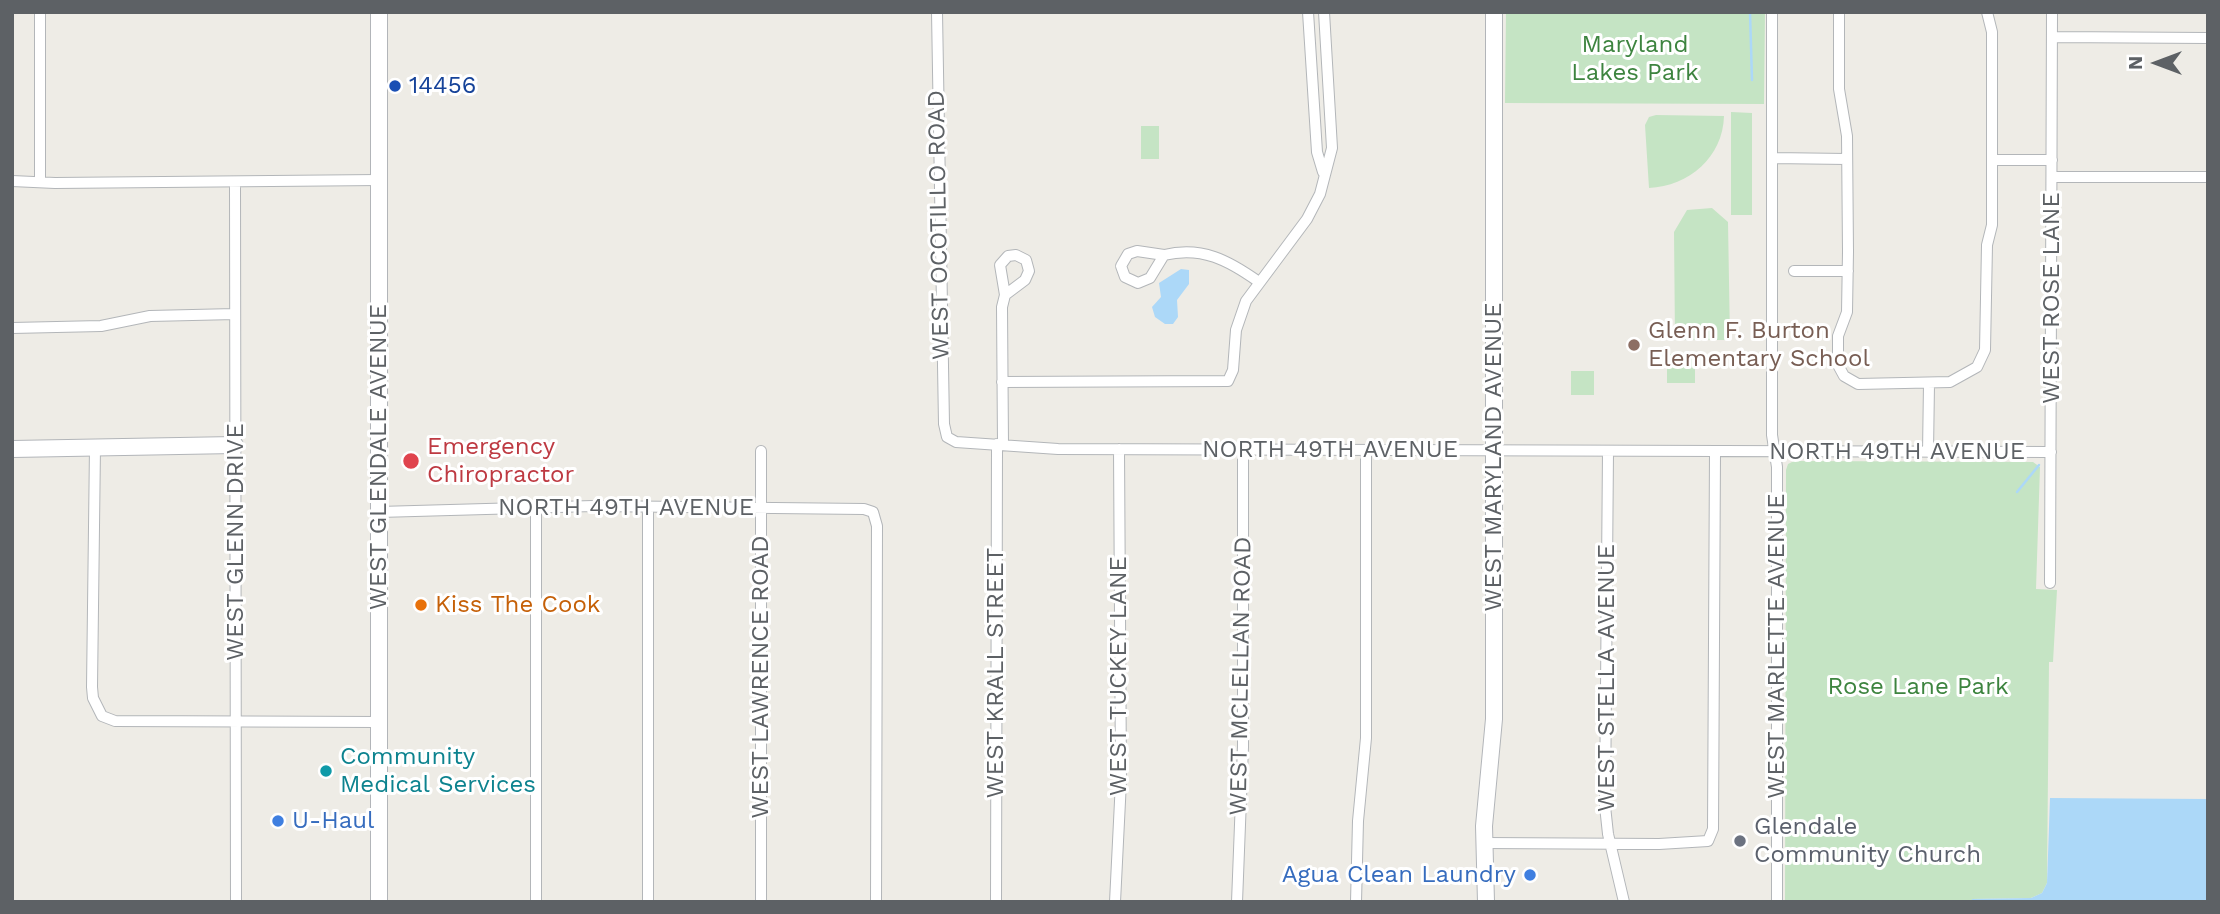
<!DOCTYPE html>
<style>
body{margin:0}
#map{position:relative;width:2220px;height:914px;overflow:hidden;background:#eeece6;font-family:"Work Sans",sans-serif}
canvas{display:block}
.frame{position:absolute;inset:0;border:14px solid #5d6165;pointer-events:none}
.north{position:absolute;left:2122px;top:28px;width:70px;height:70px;-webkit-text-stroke:5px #fff;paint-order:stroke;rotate:270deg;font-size:19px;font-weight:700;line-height:28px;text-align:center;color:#5d6165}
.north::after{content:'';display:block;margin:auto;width:24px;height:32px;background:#5d6165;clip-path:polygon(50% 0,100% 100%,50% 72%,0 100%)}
</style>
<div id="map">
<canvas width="2220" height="914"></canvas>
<div class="frame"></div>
<div class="north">N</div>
</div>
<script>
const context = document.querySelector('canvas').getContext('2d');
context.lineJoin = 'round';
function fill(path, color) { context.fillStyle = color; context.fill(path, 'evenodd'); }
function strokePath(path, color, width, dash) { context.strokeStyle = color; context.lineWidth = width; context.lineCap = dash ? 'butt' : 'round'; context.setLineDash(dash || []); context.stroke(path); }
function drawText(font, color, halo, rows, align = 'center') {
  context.font = font + ' "Work Sans",sans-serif'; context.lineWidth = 6; context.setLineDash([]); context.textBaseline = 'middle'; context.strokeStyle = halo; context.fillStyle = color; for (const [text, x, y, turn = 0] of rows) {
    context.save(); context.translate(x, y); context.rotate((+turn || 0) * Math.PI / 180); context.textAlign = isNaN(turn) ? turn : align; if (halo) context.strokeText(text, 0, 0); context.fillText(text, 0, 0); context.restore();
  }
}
fill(new Path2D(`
 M1506 12H1765L1764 104 1505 103Z
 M1731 112 1752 113V215H1731Z
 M1656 115 1724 116C1723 157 1689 186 1649 188L1645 125 1649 117Z
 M1141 126H1159V159H1141Z
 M1712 208 1728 222 1730 340H1675L1674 232 1687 210Z
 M1667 354H1695V383H1667Z
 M1571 371H1594V395H1571Z
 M1794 461 2033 462 2040 467 2036 589 2057 590 2053 662H2049L2047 883 2042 893 2031 898 1973 899 1972 902H1785L1786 470 1788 464Z`), '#c5e4c4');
fill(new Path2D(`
 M1181 269 1189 270V284L1177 300 1178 317 1173 324H1165L1155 317 1152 307 1161 297 1159 283Z
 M2050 798 2208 799V902H1972V899L2031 898 2042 893 2047 883Z`), '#acd8f8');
strokePath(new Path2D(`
 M1750 12 1752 80
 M2017 492 2039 465`), '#acd8f8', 2.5);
const street = new Path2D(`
 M40 12V180
 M937 12 944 424 947 437 956 442 1058 449 2051 452
 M1308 12 1317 152 1323 172
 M1772 12V435L1777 467V902
 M1839 12V89L1847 136 1848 252 1847 312 1838 336V365L1844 376 1858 384 1950 382 1977 367 1985 350 1987 245 1992 225V32L1987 12
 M2052 37 2208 38
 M1772 158 1847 159
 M1992 160H2052
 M2053 177H2208
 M12 181 55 183 379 180
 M235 182 236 902
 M1137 251 1164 255 1150 278 1138 283 1125 277 1121 266 1128 254Z
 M1016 255 1026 260 1029 271 1025 280 1005 295 1000 265 1008 256Z
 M1164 255C1202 246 1228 260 1259 282
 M1794 271H1848
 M12 328 101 326 150 316 235 314
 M1002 382 1228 381 1233 370 1236 330 1246 301 1307 219 1320 194 1332 148 1324 12
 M1003 445 1002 307 1005 295
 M95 447 92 687 93 698 102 716 115 721 378 722
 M761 451V902
 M1608 452 1605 806 1608 834 1624 902
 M1928 452 1929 384
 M648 508V902
 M379 512 593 506 864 509 873 512 877 526 876 902
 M2050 583 2052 12
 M1484 843 1659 844 1708 841 1713 829 1715 452
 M536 902V507
 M996 902 997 444
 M1115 902 1121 781 1119 449
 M1237 902 1243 747V449
 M1356 902 1358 821 1366 738V450`);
const secondary = new Path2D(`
 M379 12V902
 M12 449 235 445
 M1486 902 1484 826 1494 719V12`);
strokePath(street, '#b3b6b9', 12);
strokePath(secondary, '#b2b5b9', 18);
strokePath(street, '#fff', 10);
strokePath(secondary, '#fff', 16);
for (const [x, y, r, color] of [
 [395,86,7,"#1a4fb4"],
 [1634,345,7,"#8d6e63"],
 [411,461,9,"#e0444e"],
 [421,605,7,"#e8710a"],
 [326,771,7,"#0f9aa8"],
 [278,821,7,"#3f7fe0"],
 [1740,841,7,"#6b7280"],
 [1530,875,7,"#3f7fe0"]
]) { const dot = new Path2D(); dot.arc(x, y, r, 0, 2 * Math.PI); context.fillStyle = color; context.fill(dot); strokePath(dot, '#fff', 2.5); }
drawText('24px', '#3d843f', '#fff', [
 ["Maryland",1635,45],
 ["Lakes Park",1635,73],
 ["Rose Lane Park",1918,687]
]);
drawText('24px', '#164399', '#fff', [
 ["14456",409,86]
], 'left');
drawText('24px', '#5d6165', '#fff', [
 ["WEST OCOTILLO ROAD",939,225,-91],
 ["WEST ROSE LANE",2052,298,-90],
 ["NORTH 49TH AVENUE",1330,450],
 ["NORTH 49TH AVENUE",1897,452],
 ["WEST GLENDALE AVENUE",379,457,-90],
 ["WEST MARYLAND AVENUE",1494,457,-90],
 ["NORTH 49TH AVENUE",626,508],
 ["WEST GLENN DRIVE",236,542,-90],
 ["WEST MARLETTE AVENUE",1777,646,-90],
 ["WEST KRALL STREET",996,673,-90],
 ["WEST TUCKEY LANE",1119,676,-90],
 ["WEST MCLELLAN ROAD",1241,676,-89],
 ["WEST LAWRENCE ROAD",761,677,-90],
 ["WEST STELLA AVENUE",1607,678,-90]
]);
drawText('24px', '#785e54', '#fff', [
 ["Glenn F. Burton",1648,331],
 ["Elementary School",1648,359]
], 'left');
drawText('24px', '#be3a42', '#fff', [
 ["Emergency",427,447],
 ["Chiropractor",427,475]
], 'left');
drawText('24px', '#c56008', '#fff', [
 ["Kiss The Cook",435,605]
], 'left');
drawText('24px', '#0d838f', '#fff', [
 ["Community",340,757],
 ["Medical Services",340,785]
], 'left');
drawText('24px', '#366cbe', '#fff', [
 ["U-Haul",292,821],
 ["Agua Clean Laundry",1516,875,"right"]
], 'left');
drawText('24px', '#5b616d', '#fff', [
 ["Glendale",1754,827],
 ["Community Church",1754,855]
], 'left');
</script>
